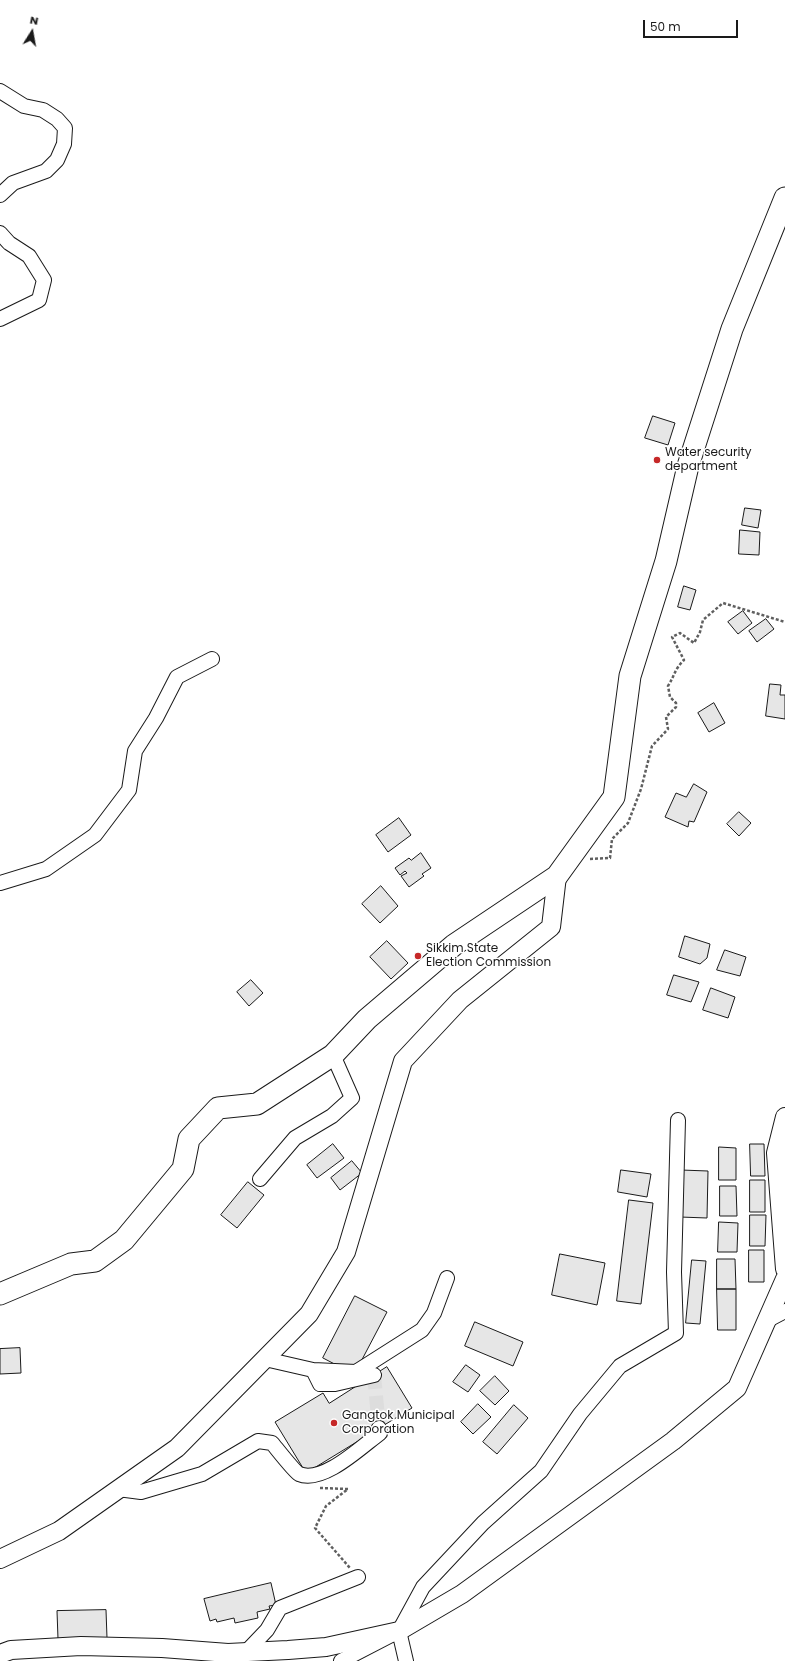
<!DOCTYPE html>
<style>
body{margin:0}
#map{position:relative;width:785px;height:1661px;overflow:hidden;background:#fff;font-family:Poppins,sans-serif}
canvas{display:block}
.north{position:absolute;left:12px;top:12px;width:40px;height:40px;-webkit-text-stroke:3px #fff;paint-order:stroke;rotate:11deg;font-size:11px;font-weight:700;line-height:16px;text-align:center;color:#1a1a1a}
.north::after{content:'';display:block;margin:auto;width:14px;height:18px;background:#1a1a1a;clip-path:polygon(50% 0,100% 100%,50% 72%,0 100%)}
.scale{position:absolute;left:643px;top:20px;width:95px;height:18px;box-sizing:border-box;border:2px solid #1a1a1a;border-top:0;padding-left:5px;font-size:12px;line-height:14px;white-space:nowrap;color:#1a1a1a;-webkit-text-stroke:3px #fff;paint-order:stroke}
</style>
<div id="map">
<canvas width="785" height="1661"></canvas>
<div class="north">N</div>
<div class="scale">50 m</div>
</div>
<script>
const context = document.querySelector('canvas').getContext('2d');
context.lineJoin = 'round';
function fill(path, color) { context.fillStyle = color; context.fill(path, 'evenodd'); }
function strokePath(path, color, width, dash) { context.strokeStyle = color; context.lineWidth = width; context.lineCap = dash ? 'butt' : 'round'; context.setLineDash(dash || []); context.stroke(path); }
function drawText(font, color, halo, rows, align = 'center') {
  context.font = font + ' Poppins,sans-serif'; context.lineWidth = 3; context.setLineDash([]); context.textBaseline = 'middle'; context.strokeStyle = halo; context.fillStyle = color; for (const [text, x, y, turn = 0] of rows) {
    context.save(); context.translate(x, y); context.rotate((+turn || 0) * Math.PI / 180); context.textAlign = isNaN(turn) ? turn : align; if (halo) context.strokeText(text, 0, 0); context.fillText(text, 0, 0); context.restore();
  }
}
const building = new Path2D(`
 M653 416 675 423 668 445 645 438Z
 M745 508 761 510 758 528 742 525Z
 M740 530 760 532 759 555 739 554Z
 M684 586 696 590 690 610 678 607Z
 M743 611 752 623 738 634 728 622Z
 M766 619 774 629 757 642 749 631Z
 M770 684 781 685 780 695H785V719L766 716Z
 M714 703 725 723 709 732 698 713Z
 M694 784 707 792 694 822 689 821 688 827 665 817 676 793 686 797Z
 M739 812 751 823 739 836 727 824Z
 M399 818 411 835 388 852 376 835Z
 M421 853 431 868 422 874 424 876 409 887 401 876 407 873 405 871 400 875 395 868 409 858 411 860Z
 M381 886 398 906 380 923 362 904Z
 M685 936 710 944 707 958 700 964 679 957Z
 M387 941 408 963 391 979 370 957Z
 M725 950 746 957 740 976 717 970Z
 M674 975 699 982 691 1002 667 995Z
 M251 980 263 993 249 1006 237 992Z
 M711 988 735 997 728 1018 703 1010Z
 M333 1144 344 1158 317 1178 307 1165Z
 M750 1144H764L765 1176H751Z
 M719 1147 736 1148V1180H719Z
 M352 1161 362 1173 340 1190 331 1178Z
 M621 1170 651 1174 647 1197 618 1192Z
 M681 1170 708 1171 707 1218 680 1217Z
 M750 1180H765V1212H750Z
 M248 1182 264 1195 237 1228 221 1215Z
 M720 1186H736L737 1216H720Z
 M629 1200 653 1203 641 1304 617 1301Z
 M750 1215H766L765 1246H750Z
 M719 1222 738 1223 737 1252H718Z
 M749 1250H764V1282H749Z
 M560 1254 605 1263 597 1305 552 1295Z
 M717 1259H735L736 1289H717Z
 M692 1260 706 1261 700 1324 686 1323Z
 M717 1289H736V1330H718Z
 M355 1296 387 1312 356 1371 346 1370 323 1358Z
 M475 1322 523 1342 513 1366 465 1346Z
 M20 1348 21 1373 0 1374V1349Z
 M466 1365 480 1375 468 1392 453 1382Z
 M387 1367 412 1408 306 1473 275 1422 323 1393 329 1403Z
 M495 1376 509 1391 495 1405 480 1391Z
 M478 1404 491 1417 473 1434 461 1422Z
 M514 1405 528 1418 497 1454 483 1442Z
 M271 1583 276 1605 269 1606 270 1609 257 1612 258 1618 235 1623 234 1618 217 1622 216 1619 210 1621 204 1599Z
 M106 1610 107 1638 58 1639 57 1611Z`);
fill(building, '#e6e6e6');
strokePath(building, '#1a1a1a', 1);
strokePath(new Path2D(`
 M374 1375 379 1428`), '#ddd', 14, [14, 7]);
const minor = new Path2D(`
 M0 91 24 106 43 110 57 119 65 128 64 144 57 160 46 171 13 183 0 195
 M0 233 9 243 29 256 44 280 39 300 0 319
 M0 883 46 869 95 835 129 790 135 751 156 718 177 677 212 659
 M260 1179 295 1138 332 1116 352 1098 333 1055
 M768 1320 785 1311
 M265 1359 313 1370 356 1372 422 1330 434 1313 447 1278
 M313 1370 320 1384H335L374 1375
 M118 1489 141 1492 202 1474 258 1441 272 1443C277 1449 294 1471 299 1474 323 1484 361 1447 380 1433L379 1428
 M399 1631 423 1587 483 1523 541 1471 580 1414 620 1366 676 1333 674 1272 678 1120
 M246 1652 267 1630 280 1608 358 1577
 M341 1661 399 1631 406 1661`);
const major = new Path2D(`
 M785 1117 776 1153 785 1269
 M0 1559 59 1531 177 1448 309 1314 346 1252 403 1061 460 1000 551 927 557 876
 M0 1654 11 1650 81 1646 162 1648 228 1653 288 1650 326 1647 399 1631 462 1594 673 1441 737 1388 785 1279`);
const highway = new Path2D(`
 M0 1294 71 1264 95 1261 124 1240 183 1169 189 1139 218 1108 257 1104 333 1055 367 1019 454 945 557 876 614 797 630 676 666 561 688 466 732 329 785 198`);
strokePath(minor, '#1a1a1a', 16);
strokePath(major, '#1a1a1a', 20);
strokePath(highway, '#1a1a1a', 23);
strokePath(new Path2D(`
 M590 859 610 858 612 839 628 823 641 789 652 746 668 729 666 717 676 707V703L670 697 668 686C675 675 674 670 684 660L672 637 680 633 694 643 700 632 703 620 723 603 785 622
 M320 1488 348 1489 326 1506 315 1528 350 1568`), '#5f5f5f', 2.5, [3, 2]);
strokePath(minor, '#fff', 14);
strokePath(major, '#fff', 18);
strokePath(highway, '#fff', 21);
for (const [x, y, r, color] of [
 [657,460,4,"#c62828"],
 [418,956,4,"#c62828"],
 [334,1423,4,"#c62828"]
]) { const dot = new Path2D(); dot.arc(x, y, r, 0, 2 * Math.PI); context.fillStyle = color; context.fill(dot); strokePath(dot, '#fff', 1.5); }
drawText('12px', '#1a1a1a', '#fff', [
 ["Water security",665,453],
 ["department",665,467],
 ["Sikkim State",426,949],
 ["Election Commission",426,963],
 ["Gangtok Municipal",342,1416],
 ["Corporation",342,1430]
], 'left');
</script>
